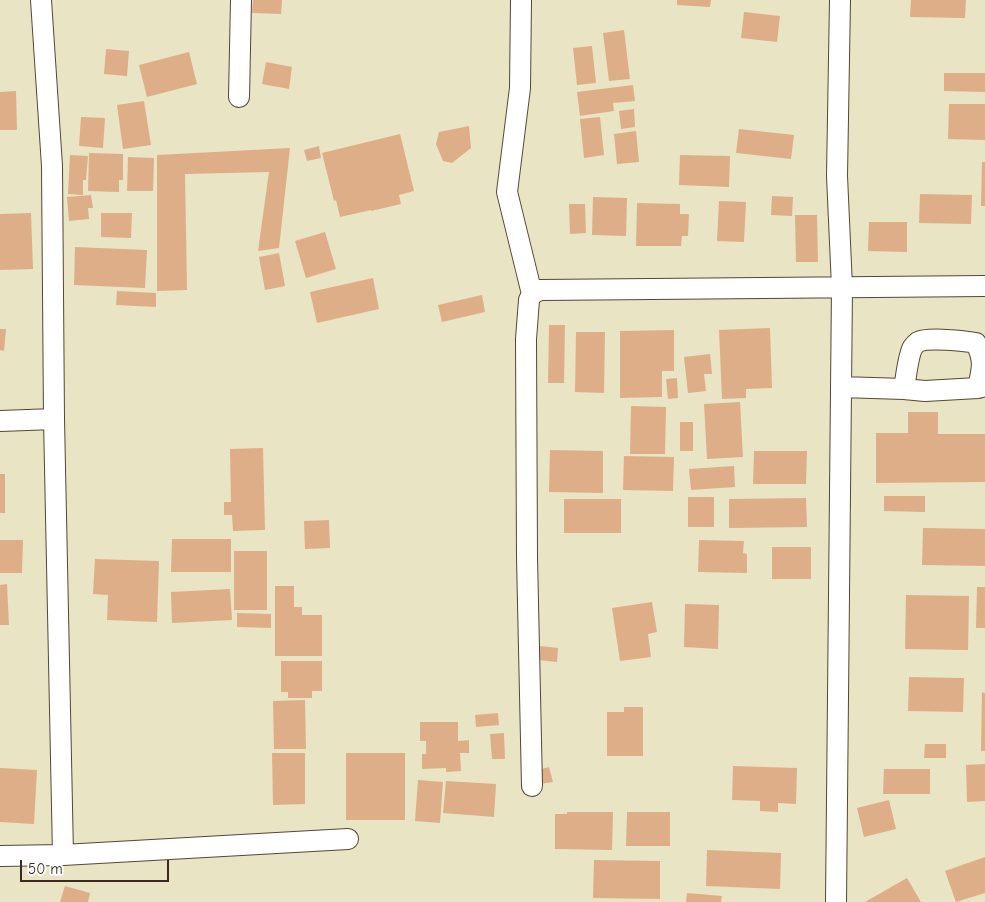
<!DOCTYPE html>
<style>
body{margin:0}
#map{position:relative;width:985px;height:902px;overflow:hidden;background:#e9e4c4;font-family:"Comic Neue",sans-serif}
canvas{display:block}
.scale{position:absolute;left:20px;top:860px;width:149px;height:22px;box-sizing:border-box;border:2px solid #3b2a1e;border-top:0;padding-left:6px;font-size:15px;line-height:18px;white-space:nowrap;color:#3b2a1e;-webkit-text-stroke:4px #fff;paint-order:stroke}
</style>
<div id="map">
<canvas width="985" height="902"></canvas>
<div class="scale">50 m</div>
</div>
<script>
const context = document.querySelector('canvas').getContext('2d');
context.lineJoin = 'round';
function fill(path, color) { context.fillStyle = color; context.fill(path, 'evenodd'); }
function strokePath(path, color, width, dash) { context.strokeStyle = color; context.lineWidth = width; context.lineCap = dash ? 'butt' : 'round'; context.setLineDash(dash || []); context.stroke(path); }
fill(new Path2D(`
 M253 0H282L281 14 252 13Z
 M677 0H711L710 7 677 5Z
 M911 0H966L965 18 910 17Z
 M744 12 780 16 777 42 741 38Z
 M624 30 630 79 609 81 603 33Z
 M592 46 596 83 577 85 573 48Z
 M106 49 129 51 127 76 104 74Z
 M189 52 197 84 147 97 139 65Z
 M266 62 292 67 289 89 262 84Z
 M944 73H985V92L944 91Z
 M633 85 635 101 613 103 614 111 580 116 577 92Z
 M16 91 17 130H0V92Z
 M144 101 151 145 123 149 117 105Z
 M949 104H985V140L948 139Z
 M634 109 635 127 621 129 619 111Z
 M81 117 105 118 103 148 79 146Z
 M600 117 604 155 584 158 580 119Z
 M469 126 471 148 452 163 443 161 436 144 439 132Z
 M739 129 794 135 791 159 736 153Z
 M636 131 639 162 617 164 614 134Z
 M400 134 414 191 399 195 401 204 371 211V210L340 217 336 200 334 201 322 153Z
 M319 146 321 158 307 161 304 150Z
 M290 148 279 248 258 251 269 172 185 174 187 290 157 291V155Z
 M89 153 123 154V180H119V192L88 191Z
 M70 155 88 156 86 180H83V195L68 194Z
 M680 155 730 156 729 187 679 185Z
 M128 157 154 158 153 191H127Z
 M982 162H985V206H981Z
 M920 194 972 195 971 224 919 223Z
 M91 195 93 208H88L89 219 69 221 67 197Z
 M772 196 793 197 792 216 771 215Z
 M593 197 627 198 626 236 592 235Z
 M719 201 746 202 744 242 717 241Z
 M637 203 680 204V214H689L688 236H682L681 246H636Z
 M569 204H585L586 233 570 234Z
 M31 213 33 269 0 270V214Z
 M101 213H132L131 238 101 237Z
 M795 215H817L818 262H796Z
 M869 222H907V252L868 251Z
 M325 232 336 269 306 278 295 241Z
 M75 247 147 250 145 288 74 285Z
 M279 253 285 286 265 290 259 257Z
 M373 278 379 309 317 323 310 292Z
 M117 291 156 293V307L116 305Z
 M482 295 485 312 442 322 438 305Z
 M549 325H565L564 383H548Z
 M770 328 772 388 746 389V398L722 399 719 330Z
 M0 329H6L4 351 0 350Z
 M674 330V371H662V397L620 398V331Z
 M576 332H605L604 393 575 392Z
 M710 354 712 374H704L706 391 688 393 684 357Z
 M677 378 678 398 668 399 666 379Z
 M740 402 743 457 707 459 704 404Z
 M631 406 666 407 665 454H630Z
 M908 412H938V434H985V482L876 483V433H908Z
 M680 422H693V451H680Z
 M263 448 265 530 233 531 232 515H224V502H231L230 449Z
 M550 450 603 451V493L549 492Z
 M754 451H807L806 484H753Z
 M624 456 674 457 673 491 623 490Z
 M734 466 735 487 691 490 689 469Z
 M0 474H5V513H0Z
 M884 496H925V512L884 511Z
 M688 497H714V527H688Z
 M806 498 807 527 729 528V499Z
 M564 499H621V533H564Z
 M329 520 330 548 305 549 304 521Z
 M923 528 985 529V566L922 565Z
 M172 539H231V572H171Z
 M0 540H23L22 573H0Z
 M699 540 744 541 743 553 747 554V573L698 572Z
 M772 547H811V579H772Z
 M234 551H267V610H234Z
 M95 559 159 561 157 622 107 620 108 595 93 594Z
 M7 584 9 625H0V585Z
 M275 586H294V607H302V615H322V656H275Z
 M977 587H985V628H976Z
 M230 589 232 620 172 623 171 592Z
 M906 595 969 596 968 650 905 649Z
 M652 602 657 632 648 634 651 657 620 661 612 608Z
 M685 604 719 605 718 649 684 647Z
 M237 613 271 614V628L237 627Z
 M540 646 558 648 557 662 538 660Z
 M281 661H322V691H312V698H288V692H281Z
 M909 677 964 678 963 712 908 711Z
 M982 692 985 693V751H981Z
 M305 700 306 749H274L273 701Z
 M624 707H643V756H607V712H624Z
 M498 713 499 725 476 727 475 715Z
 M420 722H458V741L469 740V753H460L461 771 446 772V768L422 769V754H426V741H420Z
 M504 733 505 759H492L490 734Z
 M925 744H946V758H924Z
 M272 753H305V804L273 805Z
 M346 753H405V820H346Z
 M985 764V801L967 802 966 765Z
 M733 766 797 768 796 804 778 803V812L760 811V801L732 800Z
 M549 767 553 782 541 784 538 770Z
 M0 768 37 770 34 824 0 822Z
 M884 769H930V794H883Z
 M418 780 443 782 440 823 415 821Z
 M446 781 496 784 494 817 443 813Z
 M889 800 896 829 864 837 857 808Z
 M567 812H613L612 850 555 849V814H567Z
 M627 812H670V846H626Z
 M707 850 781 853 780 889 706 886Z
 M985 857V893L956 902 945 871Z
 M594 860 660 861V899L593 898Z
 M907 878 921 902H865Z
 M65 886 90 893 88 902H60Z
 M687 893 722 896 721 902H686Z`), '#deae89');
const street = new Path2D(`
 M41 0 52 166 54 419 63 855
 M521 0 520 88 507 192 532 294
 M239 97 241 0
 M841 387 904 389 925 391 978 388 985 386
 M904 389C906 378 908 355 913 347 913 346 918 342 918 342 928 337 965 341 976 343 985 362 982 368 978 388
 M0 421 54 419
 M532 786 527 557 526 339 529 300 532 294 540 290 985 286
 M0 856 63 855 348 839
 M836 902 842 287 837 176 840 0`);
strokePath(street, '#554637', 22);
strokePath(street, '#fff', 20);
</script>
